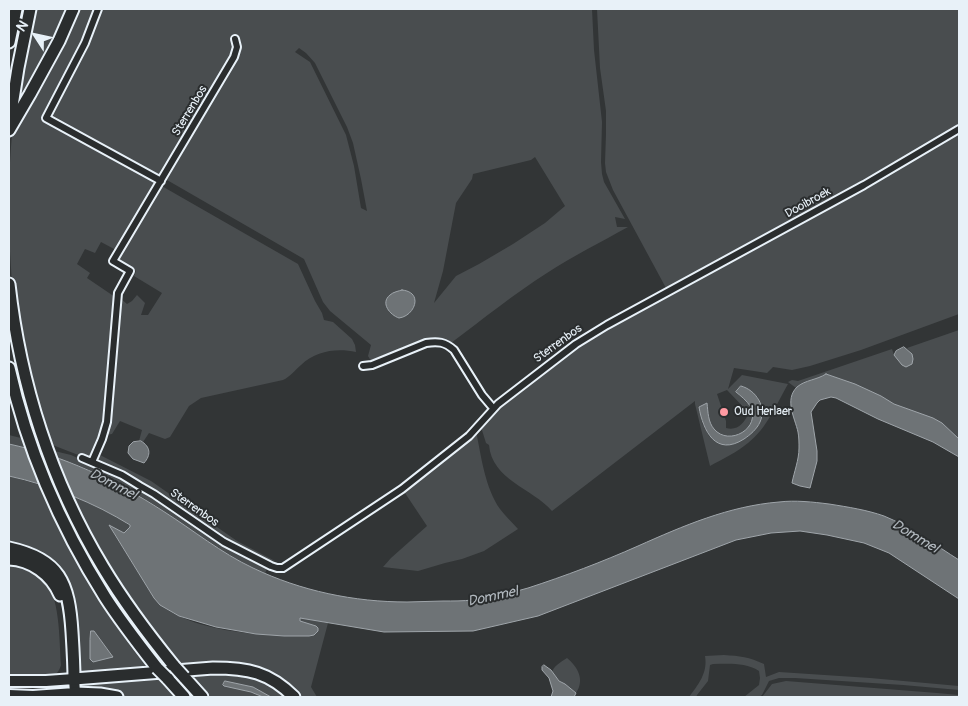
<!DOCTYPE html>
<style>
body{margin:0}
#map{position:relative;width:968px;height:706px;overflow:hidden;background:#323536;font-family:Pangolin,sans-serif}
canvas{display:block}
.frame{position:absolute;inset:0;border:10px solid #e8f1f8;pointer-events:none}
.north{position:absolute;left:10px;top:10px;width:50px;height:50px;-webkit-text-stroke:4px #2a2d2e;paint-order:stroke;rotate:305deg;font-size:14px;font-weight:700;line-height:20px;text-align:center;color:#e8f1f8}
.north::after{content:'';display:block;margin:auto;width:18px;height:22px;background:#e8f1f8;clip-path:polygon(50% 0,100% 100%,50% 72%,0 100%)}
</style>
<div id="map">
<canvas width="968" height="706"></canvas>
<div class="frame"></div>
<div class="north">N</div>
</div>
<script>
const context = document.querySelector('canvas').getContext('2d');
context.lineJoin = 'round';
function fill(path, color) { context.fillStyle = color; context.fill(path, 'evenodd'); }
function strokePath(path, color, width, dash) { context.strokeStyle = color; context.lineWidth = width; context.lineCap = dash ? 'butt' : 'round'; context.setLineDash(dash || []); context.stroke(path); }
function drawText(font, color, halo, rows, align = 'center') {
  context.font = font + ' Pangolin,sans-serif'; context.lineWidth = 4; context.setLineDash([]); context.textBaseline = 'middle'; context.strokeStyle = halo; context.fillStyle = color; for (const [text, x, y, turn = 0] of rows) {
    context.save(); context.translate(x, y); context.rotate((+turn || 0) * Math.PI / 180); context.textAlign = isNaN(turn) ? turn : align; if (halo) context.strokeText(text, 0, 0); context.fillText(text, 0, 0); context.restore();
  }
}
fill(new Path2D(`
 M34 9H66C54 42 36 72 19 103L16 101Z
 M79 9H97L91 26 42 119 155 182 157 185 116 250 101 242 95 253 85 249 77 264 90 273 87 278 115 297 106 417 94 454 90 458H86L50 444 28 376 12 285 9 235V177L11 147 12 134 53 67 68 36Z
 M102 9H592L594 50 602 122 601 162 602 174 604 182 625 219 615 217 617 227H628C601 242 573 256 547 273 514 294 483 319 451 343L444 339 437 338 427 339 371 361 368 356 371 345 330 311 323 302 304 259 167 180 238 56V44L236 36 232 38 234 49 232 55 160 176 50 114 91 36ZM299 48 306 53 315 63 347 127 353 143 361 179 367 211 361 208 354 166 346 135 310 62 295 52ZM535 157 565 206 545 223 513 244 479 264 456 276 434 303 443 271 456 203 472 179 473 174 531 160Z
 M597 9H959V125L861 181 666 288 613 190 606 172 605 163 606 134V111L600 68Z
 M959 132V138V137L958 139 959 141V314L861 350 810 366 792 370 773 367 767 373 734 368 728 389 742 375 788 384C776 405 767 428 748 443 737 452 723 459 710 466L695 404V401L552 511C532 488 492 480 489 445L486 443 481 427 500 405 586 339 882 178ZM745 388 758 397 761 407 745 438 732 445 709 436 702 423 699 407 706 404C708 411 708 420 712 427 724 448 762 430 750 407 747 401 741 397 737 392ZM727 390 749 413C744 423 738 431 726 428V421L717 394Z
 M160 185 298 264 315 301 322 313 324 320 333 322 352 339 355 345 356 352C336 348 316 351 301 365 295 370 290 377 283 380L201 398 189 406 170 437 165 439 149 433 143 442 139 441 142 430 120 421 112 434 105 435 120 298 127 304 132 301 137 295 145 303 141 315H148L162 293 134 276 136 271 116 259Z
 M959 330V439L942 423 902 407 894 404 881 396 844 380 826 374C817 381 805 381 796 388L788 382 792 380 798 381 892 349 894 355 912 354 907 348Z
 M476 431C481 455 485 488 500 509 505 516 512 522 518 529L484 551 462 559 445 563 418 571 383 567 391 558 427 526 403 490Z
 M9 435 21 438 38 447 71 455 120 477 139 487 222 543 239 553 267 568 265 574C250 567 236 559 221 551 202 539 184 525 165 512 118 480 64 456 9 444Z
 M98 454 151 481 237 541 275 561 264 559 232 543 189 516 103 464 97 459Z
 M9 476 40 485C67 551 104 614 149 670L84 673 80 672 78 669 72 602 9 544ZM94 631 112 655V657L93 662 90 659V632Z
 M73 497H76L117 517 130 526V527L124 533 110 526 114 534 154 598C182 632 268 637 309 636L316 626 299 621 300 618 328 623 311 687 317 697H300L297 693 275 676 182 667C174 657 167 647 159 636 126 593 96 546 73 497Z
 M9 563C20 566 32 568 41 576 61 593 59 641 61 665 59 672 56 675 50 677L9 678Z
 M724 655C740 656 749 657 764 664L766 677 779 672 870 678 959 686V690L903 685 795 678H779L769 681 762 695 759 697H744L759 685 760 678 759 671C745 662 728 664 713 664L710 665 708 681 697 695 696 697H689C698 685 708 673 705 656Z
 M567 658C578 667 585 680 576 693 568 686 559 682 552 673 553 666 561 662 567 658Z
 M213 671 251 673 291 697H271L253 687 225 681V686L251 692 263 697H211L189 674Z
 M156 677 174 697H125L116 694 79 689 78 684Z
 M786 681 937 693 959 695V697H762L772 684Z`), '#494d4f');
const water = new Path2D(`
 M402 290C424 292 415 316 399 318 390 315 380 303 390 295 393 292 399 291 402 290Z
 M904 347 912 354 913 359 912 364 906 367 902 365 894 355 896 351Z
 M826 374 855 384 881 396 894 404 933 418 942 423 959 439V457L933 442 878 419 836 398 831 397 820 400 817 403 811 412 817 451V461L810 488 800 486 792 483C794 472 799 460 799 448 799 443 799 437 798 432 795 418 784 400 797 387 805 380 817 380 826 374Z
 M741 386C756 390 767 407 760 422 757 429 750 435 744 439 716 457 703 431 699 407L707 403C708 412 708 422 714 429 729 447 762 428 750 406 747 401 741 396 736 392Z
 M141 441C151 447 151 455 144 463L133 459 128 453 129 446 133 442Z
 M9 444C64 456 115 480 163 511 193 530 221 553 253 568 301 591 354 602 407 602 419 602 431 601 443 601 453 601 463 601 473 600 482 599 490 597 498 595 508 593 518 591 528 588 565 576 602 562 638 546 683 526 729 506 779 502 795 500 813 502 829 504 848 507 867 510 884 516 909 526 937 546 959 560V599L889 553 864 543 827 535 800 531 771 533 736 540 538 616 473 631 384 632 300 618V621L316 626 318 628V631L314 635 309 636H284L256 634 216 627 179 616 160 605 154 598 109 525 124 533 130 527V525C95 503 50 485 9 476Z
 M91 631H94L113 657 93 662 90 659V640Z
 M544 665 551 670 559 681 565 684 576 693 574 697H551L553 691 549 678 542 670V667Z
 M225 681 253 687 271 697H263L251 692 224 686 223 685Z`);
fill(water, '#6e7376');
strokePath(water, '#9fa5aa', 1);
const minor = new Path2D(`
 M98 9 85 43 46 118 161 181
 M363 366 372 365 426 343C438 341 445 342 454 350L482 395 493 408
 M82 458 122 475 140 486 154 494 224 542 271 566 277 568H283L402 489 469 436 498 404 576 344 607 325 864 185 959 129
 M92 462 102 439 107 422 118 293 130 271 113 261 234 57 237 47 235 39`);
const primary = new Path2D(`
 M9 681H46L74 679 75 693 33 696 9 695`);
const motorway = new Path2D(`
 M9 42 16 9
 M9 125 18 68 30 9
 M9 130 30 94 59 41 73 9
 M9 284C20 383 51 481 103 567 124 602 148 634 174 666
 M9 368C27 449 61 527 105 597 121 622 139 645 157 668
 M9 548C60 559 69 583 72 632 73 648 74 663 74 679L213 668C248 668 269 672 294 697
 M9 559C31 560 51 574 60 595
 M184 677 202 697
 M167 678 184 697
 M75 693 100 694 117 697`);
strokePath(minor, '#e8f1f8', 10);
strokePath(primary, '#e8f1f8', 14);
strokePath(motorway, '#e8f1f8', 15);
strokePath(minor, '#2a2d2e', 6);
strokePath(primary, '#2a2d2e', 10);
strokePath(motorway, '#2a2d2e', 11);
const motorwayBridge = new Path2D(`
 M174 666 184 677
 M157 668 167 678`);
strokePath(motorwayBridge, '#e8f1f8', 15, []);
strokePath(motorwayBridge, '#2a2d2e', 11);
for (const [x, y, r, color] of [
 [724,412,5,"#ff9aa2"]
]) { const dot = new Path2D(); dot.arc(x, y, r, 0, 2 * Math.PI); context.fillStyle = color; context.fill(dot); strokePath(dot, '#2a2d2e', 2); }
drawText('12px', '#e8f1f8', '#2a2d2e', [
 ["Sterrenbos",190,111,-59],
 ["Dooibroek",808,203,-29],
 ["Sterrenbos",558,344,-36],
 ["Sterrenbos",194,508,35]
]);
drawText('12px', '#e8f1f8', '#2a2d2e', [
 ["Oud Herlaer",734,412]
], 'left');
drawText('italic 14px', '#b1b8be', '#2a2d2e', [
 ["Dommel",113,485,27],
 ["Dommel",915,537,31],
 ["Dommel",493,597,-12]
]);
</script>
